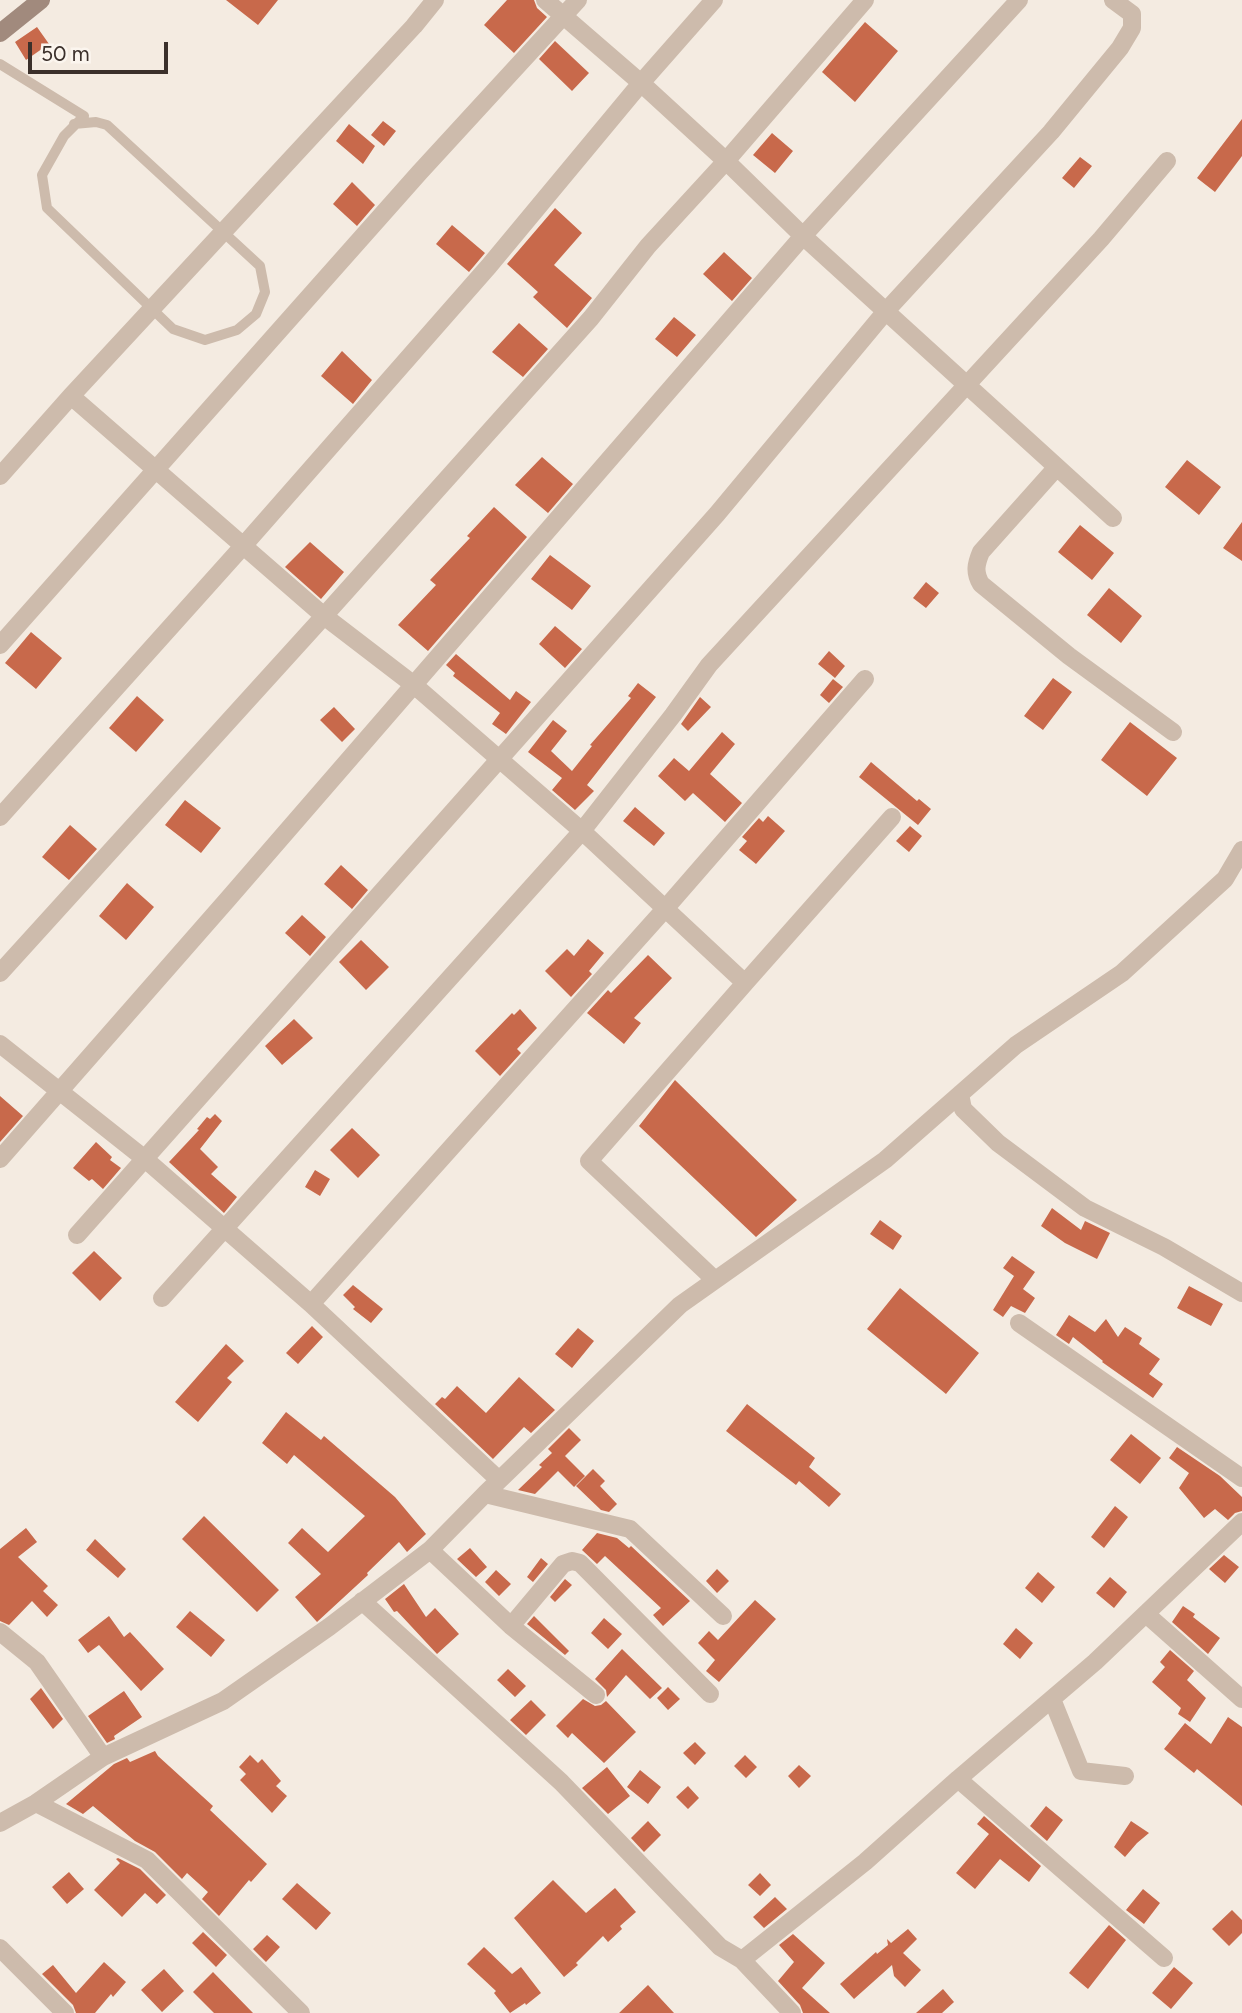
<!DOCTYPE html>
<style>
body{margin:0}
#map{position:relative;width:1242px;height:2013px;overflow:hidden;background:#f4ebe1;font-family:Figtree,sans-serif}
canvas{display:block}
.scale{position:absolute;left:28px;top:42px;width:140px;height:32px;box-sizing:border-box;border:4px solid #3b302b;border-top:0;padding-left:9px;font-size:21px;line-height:24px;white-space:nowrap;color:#3b302b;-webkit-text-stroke:5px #fbf5ee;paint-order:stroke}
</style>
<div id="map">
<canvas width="1242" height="2013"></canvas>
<div class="scale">50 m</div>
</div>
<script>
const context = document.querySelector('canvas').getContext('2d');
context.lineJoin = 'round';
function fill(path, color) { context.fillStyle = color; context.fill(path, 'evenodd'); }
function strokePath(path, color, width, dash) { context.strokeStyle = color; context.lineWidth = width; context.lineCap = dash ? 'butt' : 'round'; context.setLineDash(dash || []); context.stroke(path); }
fill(new Path2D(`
 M226 0H278L258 25Z
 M507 0H534L537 8 547 17 514 53 484 25Z
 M865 22 898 51 855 102 822 72Z
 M37 27 49 44 26 60 15 42Z
 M555 41 589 73 572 91 539 59Z
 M1242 119V156L1215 192 1197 178Z
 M383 121 396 131 384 146 371 135Z
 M349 124 375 146 363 164 336 141Z
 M772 133 793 151 775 173 753 155Z
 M1080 157 1092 166 1074 188 1062 178Z
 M352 182 375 205 357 226 333 204Z
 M555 208 582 233 554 265 592 298 567 328 533 297 538 292 507 264Z
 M452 225 485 253 469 272 436 244Z
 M724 252 752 278 732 301 703 274Z
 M674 317 696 335 677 357 655 339Z
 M519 323 548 349 523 377 492 352Z
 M342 351 372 380 353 404 321 376Z
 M542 457 573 484 548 513 515 485Z
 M1187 460 1221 487 1199 515 1165 487Z
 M494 507 527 537 428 651 398 625 436 585 430 580 470 538 467 536Z
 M1242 522V561L1223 548Z
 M1080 525 1114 553 1092 580 1058 552Z
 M310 542 344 572 321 599 285 567Z
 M550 555 591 586 572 610 531 579Z
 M926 582 939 593 926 608 913 598Z
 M1109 588 1142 616 1121 643 1087 615Z
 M555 626 582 649 565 668 539 644Z
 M31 632 62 658 36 689 5 663Z
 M829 651 845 666 835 678 818 664Z
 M456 654 510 700 516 691 531 702 506 734 492 724 500 713 453 676 455 673 446 665Z
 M1053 678 1072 692 1043 730 1024 716Z
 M833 679 843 687 829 703 820 695Z
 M638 683 656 697 587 785 594 791 575 810 552 790 562 778 528 752 553 720 567 731 551 751 572 771 592 746 590 745 631 698 628 696Z
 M137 696 164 720 136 752 109 728Z
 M700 697 711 707 688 731 681 724Z
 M334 707 355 729 342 742 320 720Z
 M1130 722 1177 758 1147 796 1101 760Z
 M722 732 735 744 710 774 742 803 725 822 693 793 685 801 658 776 674 758 689 771Z
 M871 762 917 801 919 799 931 809 918 825 859 777Z
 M185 800 221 828 201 853 165 825Z
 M635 807 665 833 654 846 623 821Z
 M768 816 785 831 756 864 739 850 747 841 742 837 759 818 763 822Z
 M70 825 97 849 69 880 42 857Z
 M910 826 922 836 909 852 896 841Z
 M341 865 368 890 352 909 324 884Z
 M127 883 154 907 126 940 99 916Z
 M302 915 326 937 310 956 285 933Z
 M588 939 604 953 589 971 592 974 571 997 545 971 567 949 574 956Z
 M361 940 389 967 366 990 339 962Z
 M648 955 672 978 634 1018 641 1023 624 1044 587 1013 608 990 611 993Z
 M520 1009 537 1028 517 1049 521 1053 500 1076 475 1051 512 1013 514 1015Z
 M294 1019 313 1038 282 1065 265 1046Z
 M675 1080 797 1200 756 1237 639 1126Z
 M0 1096 23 1116 0 1142Z
 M215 1114 222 1121 200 1149 218 1167 211 1174 237 1197 224 1213 169 1162 199 1130 197 1129 207 1117 210 1119Z
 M352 1128 380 1155 358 1178 330 1150Z
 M96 1142 112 1157 110 1160 121 1168 103 1189 92 1179 89 1181 73 1168Z
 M315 1170 330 1179 320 1196 305 1187Z
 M1052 1208 1081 1230 1085 1221 1110 1233 1097 1259 1065 1243 1041 1226Z
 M880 1220 902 1236 893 1250 870 1234Z
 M94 1251 122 1278 100 1301 72 1273Z
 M1012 1256 1035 1272 1023 1289 1035 1298 1025 1313 1011 1306 1003 1317 993 1310 1014 1276 1003 1268Z
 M353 1285 383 1309 371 1323 353 1309 355 1307 343 1295Z
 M1189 1286 1223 1304 1211 1326 1177 1308Z
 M900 1288 979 1353 946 1394 867 1329Z
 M1069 1315 1095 1332 1106 1319 1118 1337 1125 1327 1142 1338 1139 1344 1160 1359 1149 1374 1163 1384 1153 1398 1102 1362 1103 1361 1073 1337 1069 1344 1056 1335Z
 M312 1326 323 1337 298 1364 286 1353Z
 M578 1328 594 1341 572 1368 555 1354Z
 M226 1344 244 1361 227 1378 232 1382 198 1422 175 1402Z
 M519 1377 555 1410 531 1433 524 1427 493 1459 435 1404 442 1397 445 1399 457 1386 486 1413Z
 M747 1404 815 1458 809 1467 841 1494 829 1507 799 1481 796 1485 726 1431Z
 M286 1412 321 1440 324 1436 395 1497 426 1534 407 1552 399 1542 367 1573 368 1575 317 1622 295 1597 321 1574 288 1543 302 1528 328 1552 365 1516 294 1455 287 1464 262 1443Z
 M569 1428 581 1440 565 1456 585 1476 574 1487 558 1471 535 1494 518 1490 542 1467 539 1465 552 1453 548 1449Z
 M1131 1434 1161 1458 1140 1484 1110 1460Z
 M1177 1447 1220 1476 1242 1497V1511L1235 1513 1228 1520 1215 1509 1204 1518 1179 1488 1189 1473 1169 1458Z
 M593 1469 605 1481 600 1486 617 1504 609 1512 601 1510 576 1486Z
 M1115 1506 1128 1517 1104 1548 1091 1537Z
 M204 1516 279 1590 257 1612 182 1539Z
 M26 1528 37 1542 18 1557 48 1586 43 1591 58 1605 47 1617 32 1601 9 1625 0 1621V1549Z
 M597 1533 617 1538 629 1548 631 1546 690 1601 663 1626 653 1615 661 1608 605 1556 597 1564 582 1550Z
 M95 1539 126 1569 118 1578 86 1550Z
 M470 1548 487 1567 476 1577 457 1559Z
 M1224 1555 1239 1567 1225 1583 1209 1569Z
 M541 1558 548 1564 533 1582 527 1577Z
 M717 1569 729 1581 717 1593 706 1581Z
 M496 1570 511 1584 499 1596 485 1582Z
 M1038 1572 1055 1587 1042 1603 1025 1588Z
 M1110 1577 1127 1592 1114 1608 1096 1593Z
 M565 1579 572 1585 555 1602 550 1597Z
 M404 1584 426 1617 435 1608 459 1634 437 1654 397 1611 394 1612 385 1599Z
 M755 1600 776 1619 719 1682 706 1671 715 1660 698 1643 709 1631 718 1640Z
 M1183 1606 1195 1614 1193 1617 1220 1638 1208 1654 1172 1622Z
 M190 1611 225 1640 211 1657 176 1627Z
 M109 1616 124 1637 130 1632 164 1669 141 1691 99 1645 88 1653 78 1640Z
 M534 1616 569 1651 565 1655 527 1624Z
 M604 1618 622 1634 608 1649 591 1633Z
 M1016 1628 1033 1643 1020 1659 1003 1644Z
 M622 1649 662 1688 650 1699 626 1675 607 1697 606 1690 595 1679Z
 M1170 1650 1194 1671 1187 1680 1206 1698 1190 1722 1178 1714 1181 1708 1152 1682 1165 1667 1160 1662Z
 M508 1669 526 1686 515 1697 497 1680Z
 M668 1687 680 1699 668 1710 657 1698Z
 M41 1688 63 1719 53 1729 30 1699Z
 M124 1691 142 1717 114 1736 115 1739 107 1743 88 1716Z
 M583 1699 595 1706 601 1705 606 1701 636 1732 604 1763 572 1733 568 1738 556 1726Z
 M531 1700 546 1715 526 1735 510 1720Z
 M1228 1717 1242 1727V1806L1197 1769 1194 1773 1164 1749 1185 1723 1211 1744Z
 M695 1742 706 1753 695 1765 683 1753Z
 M155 1751 158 1756 213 1806 210 1810 267 1864 251 1882 249 1880 219 1916 202 1899 208 1892 187 1873 182 1879 155 1852 135 1841 93 1806 83 1814 66 1804 114 1764 127 1758 130 1762Z
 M250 1755 258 1763 262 1759 281 1781 276 1786 287 1796 272 1813 240 1780 246 1774 239 1767Z
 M745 1755 757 1767 746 1778 734 1766Z
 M799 1765 811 1776 799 1788 788 1776Z
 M607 1767 630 1796 608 1814 582 1788Z
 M640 1770 661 1787 648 1804 627 1787Z
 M688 1786 699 1798 688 1809 676 1797Z
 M1046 1806 1063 1820 1047 1841 1030 1826Z
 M984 1816 1041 1866 1029 1882 1000 1859 975 1889 956 1873 989 1834 977 1824Z
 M648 1821 661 1835 644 1852 631 1838Z
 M1131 1821 1149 1833 1137 1843 1125 1857 1114 1847Z
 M118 1858 140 1869 166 1895 157 1904 145 1893 122 1917 94 1890 120 1863 116 1859Z
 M69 1872 84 1889 67 1904 52 1887Z
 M760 1873 771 1885 760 1896 748 1885Z
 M553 1880 586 1913 615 1888 636 1912 620 1926 622 1929 608 1942 603 1936 576 1963 578 1965 564 1977 514 1918Z
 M297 1883 331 1913 316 1930 282 1899Z
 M1143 1889 1160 1903 1144 1924 1126 1910Z
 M775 1897 787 1909 764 1928 753 1917Z
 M1232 1910 1242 1920V1933L1229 1946 1212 1929Z
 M1109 1925 1126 1940 1088 1989 1069 1973Z
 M908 1929 917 1939 903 1953 921 1970 905 1987 894 1976 892 1965 854 1999 840 1984 876 1952 877 1954 888 1945 887 1939 891 1943Z
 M203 1932 227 1955 216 1967 192 1943Z
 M793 1934 825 1963 802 1988 830 2013H803L800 2005 778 1981 794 1962 779 1945Z
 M267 1935 280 1947 266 1962 253 1949Z
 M484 1947 512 1974 521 1967 541 1993 526 2005 525 2003 510 2013 494 1993 496 1991 467 1964Z
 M104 1962 126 1982 113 1997 111 1994 95 2013H76L73 2005 42 1974 53 1965 76 1993Z
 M1174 1967 1193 1983 1171 2009 1152 1993Z
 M164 1969 184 1991 162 2012 141 1990Z
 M213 1972 253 2013H214L193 1992Z
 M648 1985 674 2013H619Z
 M943 1989 954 2002 942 2013H916Z`), '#c8694b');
strokePath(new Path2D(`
 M0 64 84 116 64 136 42 175 47 208 173 329 205 340 237 330 256 314 265 292 260 266 107 125 96 122 74 124`), '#cdbbac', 10);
strokePath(new Path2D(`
 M545 0 641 83 714 0
 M71 396 324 616 591 318 648 246 726 161 865 0
 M1056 468 981 552C976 564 974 572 981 584L1069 656 1173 732
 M0 476 71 396 414 26 435 0
 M0 645 419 173 578 0
 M0 817 244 545 489 266 641 83 726 161 803 236 1113 518
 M0 973 324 616 414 685 582 831 745 983 589 1161 715 1280
 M745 983 892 817
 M0 1044 145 1159 311 1304
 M960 1094 963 1109 998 1143 1085 1208 1164 1247 1242 1293
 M0 1159 228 899 803 236 1019 0
 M77 1235 717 514 886 311 1051 132 1120 48 1132 28V14L1113 0
 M162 1298 582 831 673 715 709 665 1101 239 1167 161
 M1019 1323 1242 1478
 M499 1480 311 1304 664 910 865 679
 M485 1494 630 1529 723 1616
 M430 1550 511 1626 596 1695
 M362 1601 561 1782 720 1947 742 1960 792 2013
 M1146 1614 1242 1699
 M511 1626 563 1564 572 1561 580 1563 710 1694
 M0 1632 37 1662 103 1757
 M1052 1699 1081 1771 1125 1776
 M958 1779 1095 1662 1242 1522
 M36 1803 147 1860 301 2013
 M0 1823 36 1803 103 1757 223 1701 329 1627 430 1550 485 1494 680 1305 885 1160 1016 1045 1122 973 1225 879 1242 850
 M0 1948 65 2013
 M742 1960 865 1862 958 1779 1164 1958`), '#cdbbac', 18);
strokePath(new Path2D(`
 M0 33 41 0`), '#a18a7d', 18);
</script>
